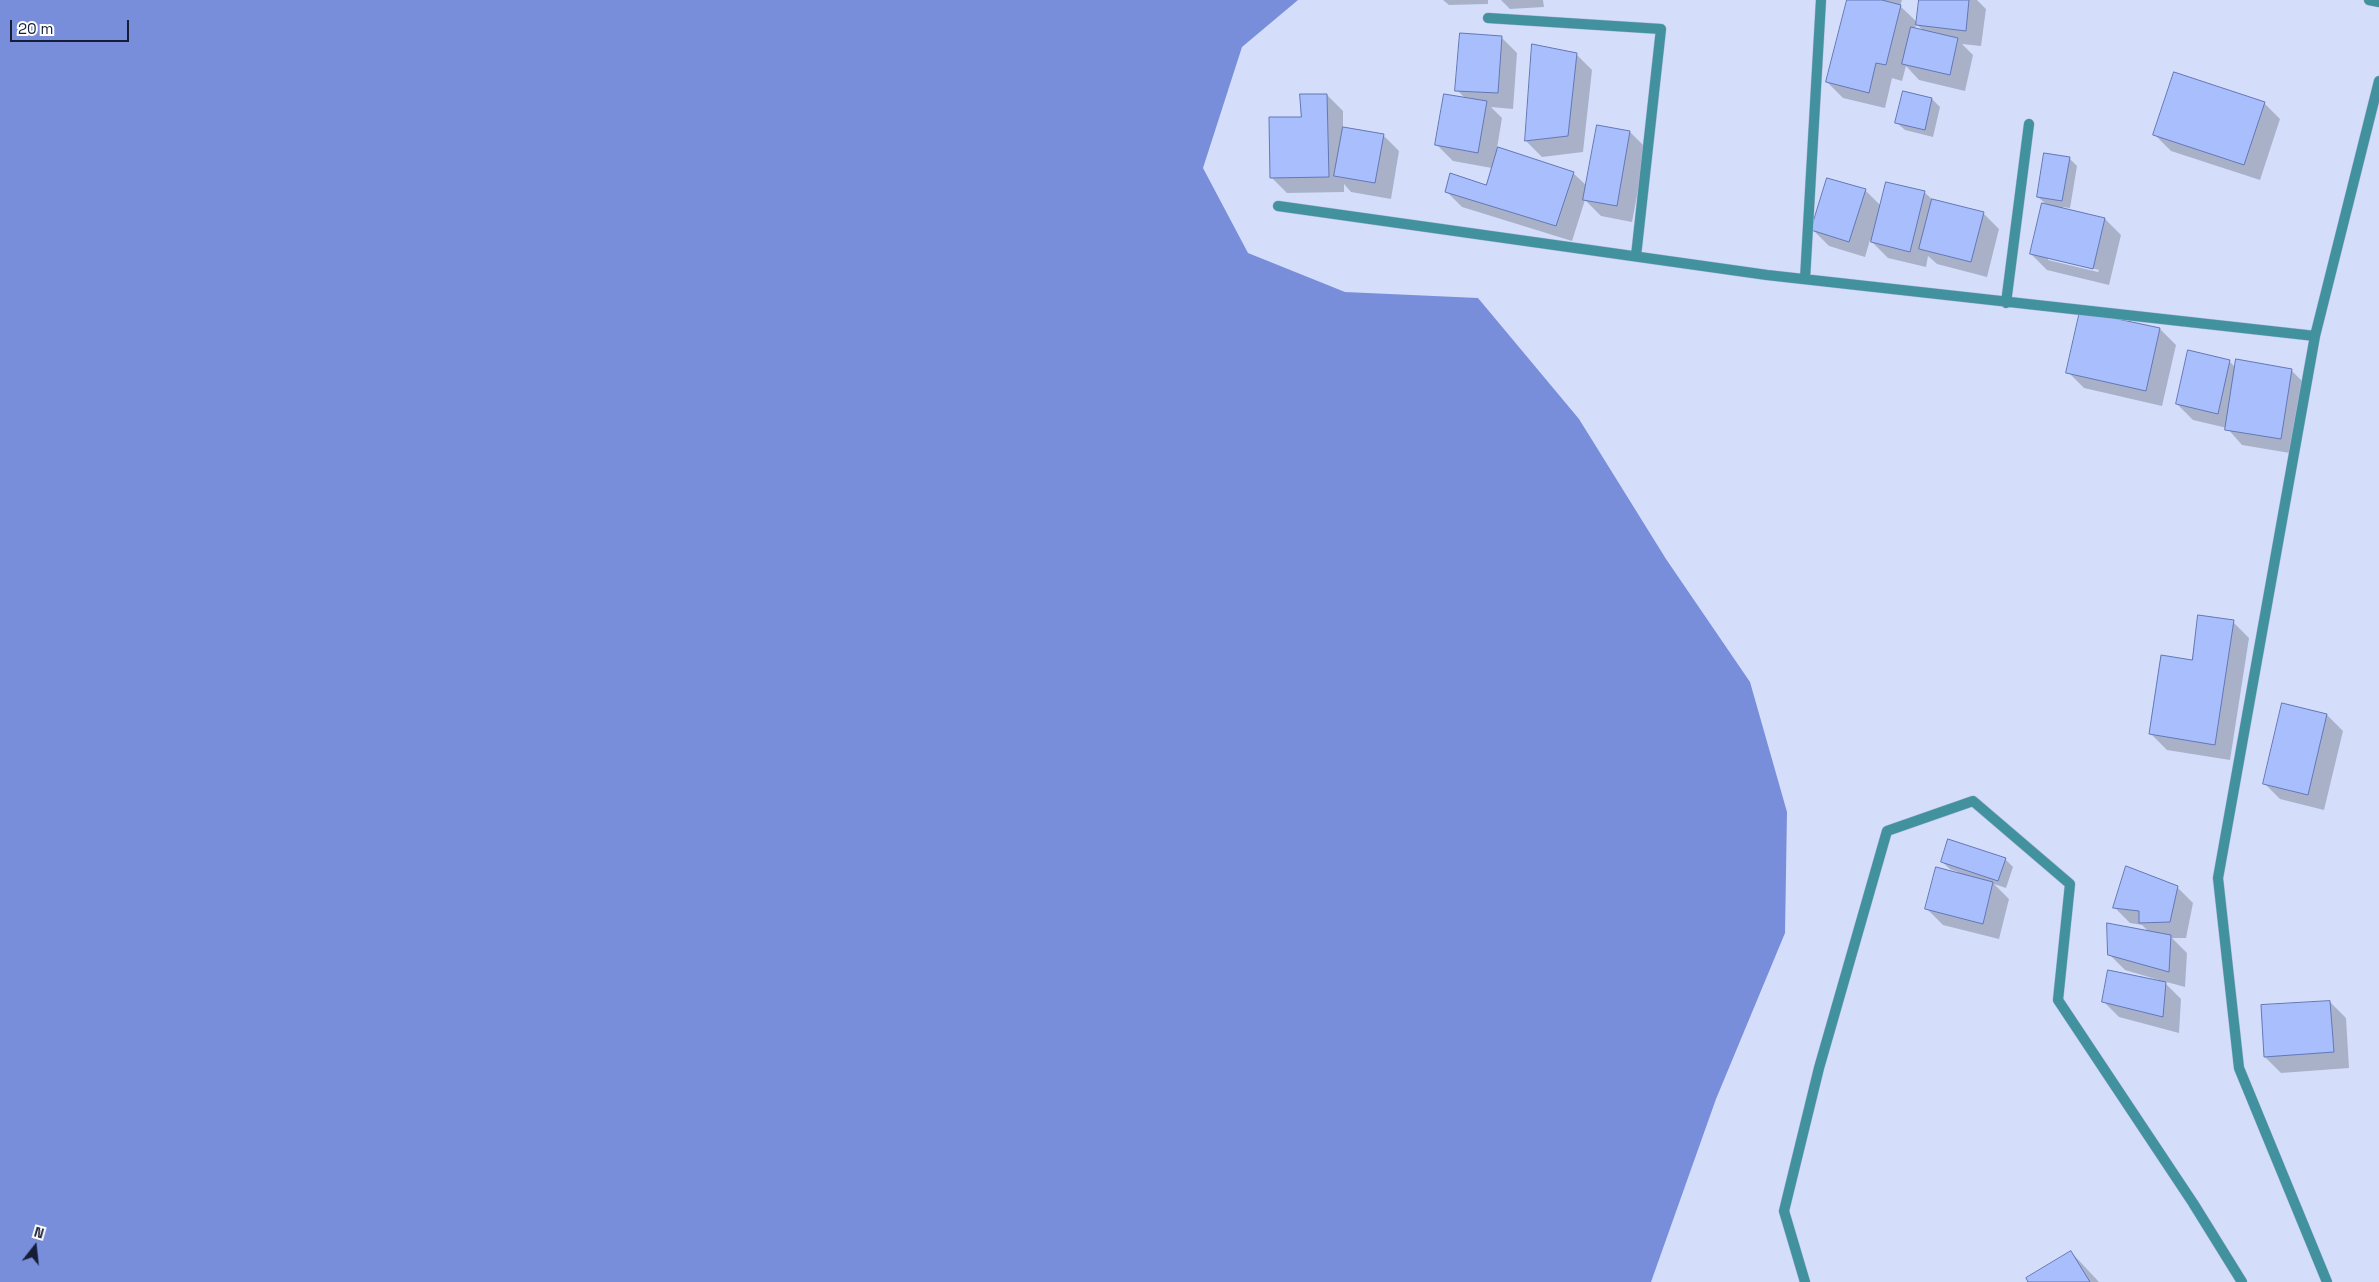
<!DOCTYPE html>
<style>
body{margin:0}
#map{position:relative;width:2379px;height:1282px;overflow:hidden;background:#d4defb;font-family:"Space Grotesk",sans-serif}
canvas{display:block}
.north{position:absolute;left:10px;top:1222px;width:50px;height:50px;-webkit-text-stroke:4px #fff;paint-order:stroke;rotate:16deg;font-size:14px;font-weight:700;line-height:20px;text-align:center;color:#161d37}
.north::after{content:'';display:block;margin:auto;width:18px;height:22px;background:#161d37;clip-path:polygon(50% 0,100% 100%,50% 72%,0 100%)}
.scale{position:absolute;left:10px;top:20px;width:119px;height:22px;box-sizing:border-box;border:2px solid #161d37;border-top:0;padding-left:6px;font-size:15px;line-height:18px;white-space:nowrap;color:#161d37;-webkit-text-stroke:4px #fff;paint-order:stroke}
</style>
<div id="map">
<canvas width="2379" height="1282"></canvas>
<div class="north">N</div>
<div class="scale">20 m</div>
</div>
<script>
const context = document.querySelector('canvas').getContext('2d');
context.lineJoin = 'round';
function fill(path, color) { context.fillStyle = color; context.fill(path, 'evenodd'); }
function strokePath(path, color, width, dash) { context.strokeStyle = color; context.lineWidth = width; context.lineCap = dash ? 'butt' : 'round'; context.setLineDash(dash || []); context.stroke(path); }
fill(new Path2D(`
 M0 0H1298L1242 47 1203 168 1248 253 1345 292 1478 298 1579 419 1666 559 1750 682 1787 812 1785 933 1716 1099 1651 1282H0Z`), '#788eda');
fill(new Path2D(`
 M1443 0H1488V4L1449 5Z
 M1501 0H1543L1544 7 1510 9Z
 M1848 0H1902L1900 6 1918 23 1920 0H1977L1986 9 1981 46 1962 44 1973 55 1965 91 1919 80 1906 66 1902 81 1892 78 1885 108 1843 98 1827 82ZM1916 24 1924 31 1915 29Z
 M1501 37 1517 53 1513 109 1491 107 1502 118 1497 148 1573 173 1587 186 1630 132 1646 148 1632 222 1601 216 1585 200 1572 241 1462 207 1446 191 1486 187 1492 168 1453 161 1437 145 1465 98 1457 90Z
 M1576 54 1592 70 1583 152 1542 157 1526 141Z
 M1327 95 1343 111V128L1383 135 1399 151 1391 199 1351 192 1344 184V192L1287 193 1271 177 1302 118Z
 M1932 99 1940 107 1933 137 1905 130 1897 123Z
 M2264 103 2280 119 2260 180 2171 151 2155 135Z
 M2069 158 2077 166 2070 208 2063 207V209L2105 219 2121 235 2109 285 2047 270 2031 254 2047 205 2038 197ZM2048 257 2099 270 2098 272 2048 260Z
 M1865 190 1881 206 1924 192 1933 200 1983 213 1999 229 1987 277 1937 264 1928 256 1926 267 1888 258 1870 240 1865 257 1829 246 1813 230Z
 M2160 329 2176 345 2162 406 2084 388 2068 372Z
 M2230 362 2236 368 2291 370 2307 386 2296 454 2242 445 2227 428 2193 420 2177 404Z
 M2233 622 2249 638 2230 760 2167 750 2151 734 2193 661Z
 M2283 704 2327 715 2343 731 2324 810 2280 799 2264 783Z
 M2005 859 2013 867 2006 888 1994 884 2009 899 1999 939 1943 925 1927 909 1958 874V872L1950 869 1942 862Z
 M2177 887 2193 903 2186 938H2172L2187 953 2185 987 2163 981 2181 999 2179 1033 2119 1017 2103 1001 2159 980 2125 970 2109 954 2150 933 2142 925 2130 923 2114 907Z
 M2330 1002 2346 1018 2349 1068 2281 1073 2265 1057Z
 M2071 1252 2099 1282H2030Z`), '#0003');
const building = new Path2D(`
 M1847 0H1882L1901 5 1886 65 1876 63 1869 93 1826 82Z
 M1919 0H1969L1966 31 1916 25Z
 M1911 27 1958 38 1950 75 1902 64Z
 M1460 33 1502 36 1498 93 1455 91Z
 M1532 44 1577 53 1568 136 1525 141Z
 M2174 72 2265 102 2244 165 2153 135Z
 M1903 91 1932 98 1925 130 1895 123Z
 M1300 94H1327L1329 177 1270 178 1269 117H1301Z
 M1444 94 1487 101 1478 153 1435 145Z
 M1597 125 1630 131 1617 206 1583 200Z
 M1343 127 1384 134 1375 183 1334 176Z
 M1498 147 1574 172 1556 226 1445 192 1450 173 1486 185Z
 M2044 153 2070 157 2062 201 2037 197Z
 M1827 178 1866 189 1849 242 1811 230Z
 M1886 182 1925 191 1910 252 1871 242Z
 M1932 199 1984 212 1971 262 1919 249Z
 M2042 203 2105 218 2093 269 2030 254Z
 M2080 311 2160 328 2146 391 2066 373Z
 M2188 350 2230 360 2218 414 2176 404Z
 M2236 359 2292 369 2281 439 2225 430Z
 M2198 615 2234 620 2215 745 2149 734 2161 655 2192 660Z
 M2282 703 2327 714 2308 795 2263 784Z
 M1948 839 2006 858 1998 881 1941 862Z
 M2126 866 2178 886 2170 922 2139 923V911L2113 908Z
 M1936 867 1993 882 1983 924 1925 909Z
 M2107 923 2171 935 2169 972 2108 955Z
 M2108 970 2166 982 2163 1017 2102 1002Z
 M2330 1001 2334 1052 2264 1057 2261 1005Z
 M2071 1251 2090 1282H2028L2026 1278Z`);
fill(building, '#a9befd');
strokePath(building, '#6376b6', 1);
const minor = new Path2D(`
 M2369 0 2379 2
 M1488 18 1661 29 1636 256
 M1278 206 1767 275 2315 336
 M1805 279 1821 0
 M2006 303 2029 124
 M1805 1282 1784 1211 1819 1068 1887 831 1973 801 2070 884 2058 1000 2193 1203 2242 1282
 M2327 1282 2239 1068 2218 878 2315 336 2379 81`);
strokePath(minor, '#b2bbd8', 11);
strokePath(minor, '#42919f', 10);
</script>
